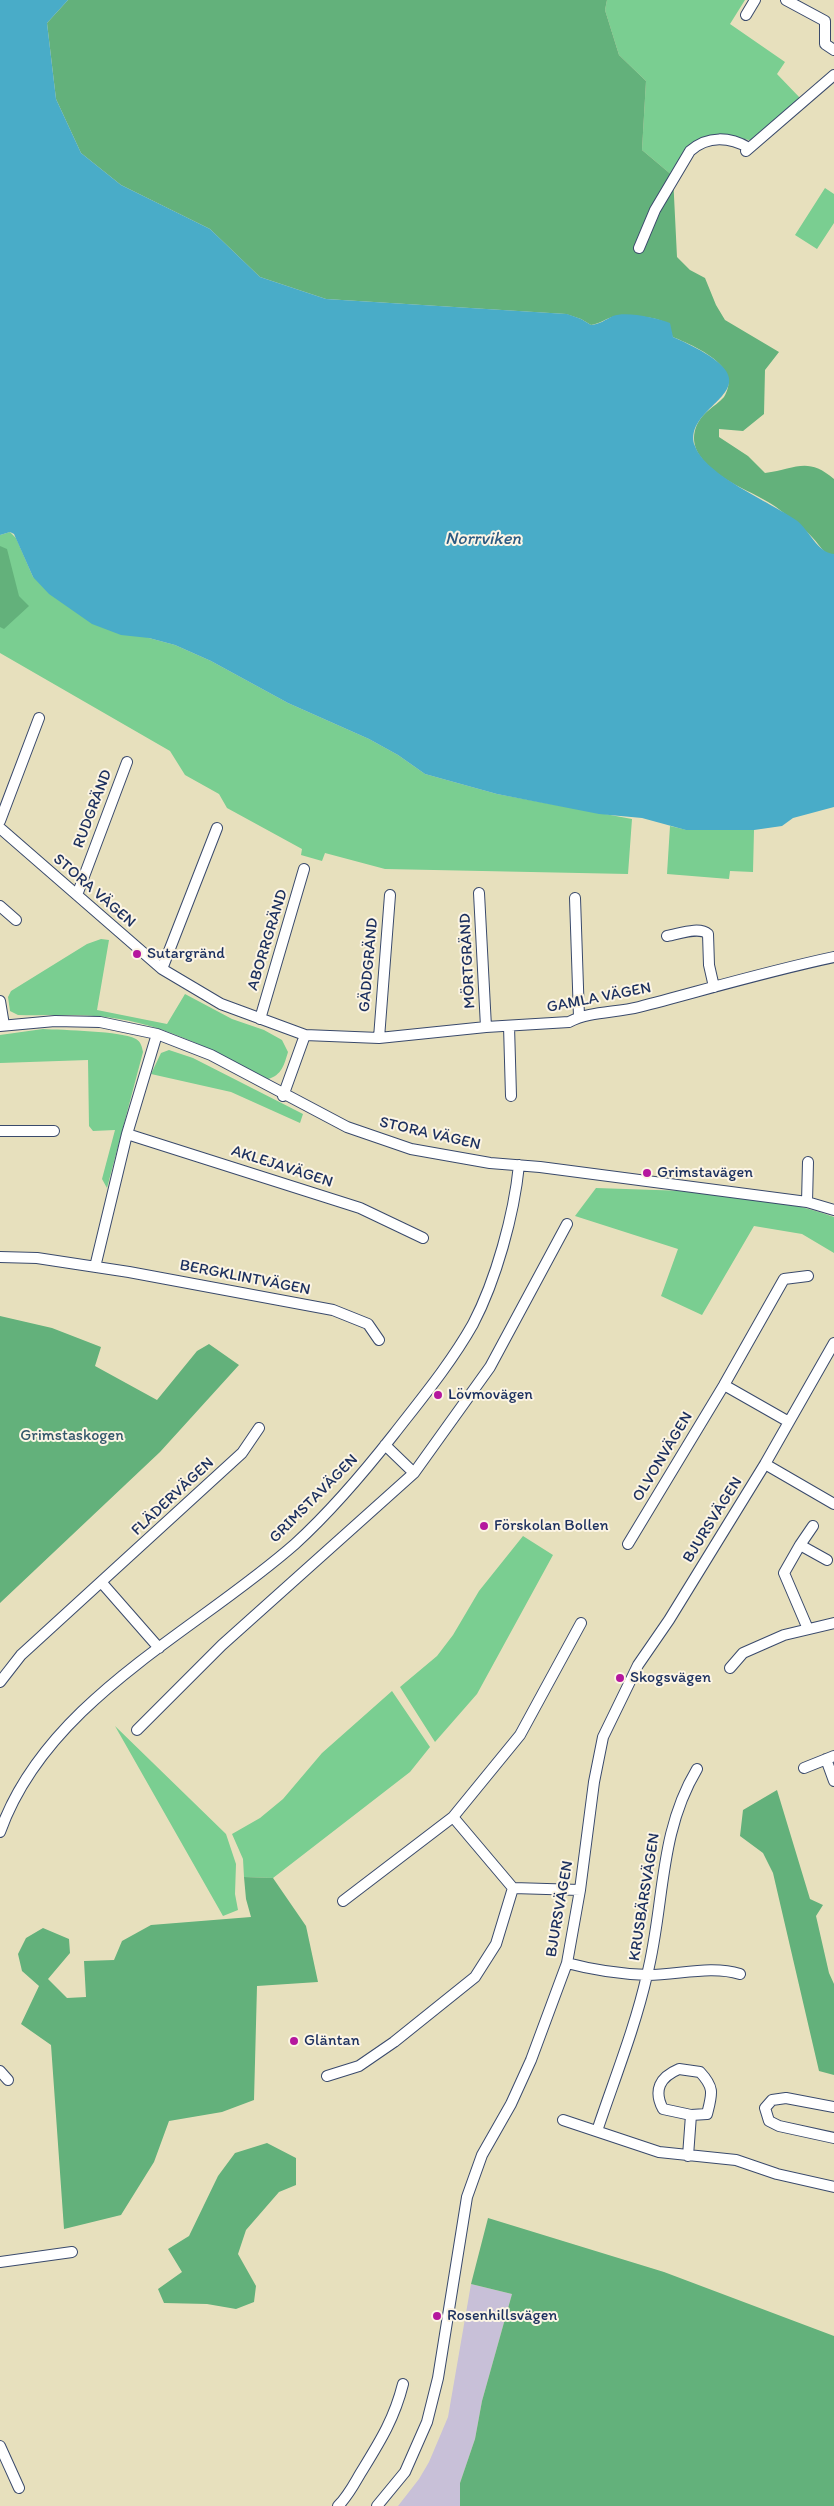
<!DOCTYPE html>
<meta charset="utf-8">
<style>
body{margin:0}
canvas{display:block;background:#e7e0bd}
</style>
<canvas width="834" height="2506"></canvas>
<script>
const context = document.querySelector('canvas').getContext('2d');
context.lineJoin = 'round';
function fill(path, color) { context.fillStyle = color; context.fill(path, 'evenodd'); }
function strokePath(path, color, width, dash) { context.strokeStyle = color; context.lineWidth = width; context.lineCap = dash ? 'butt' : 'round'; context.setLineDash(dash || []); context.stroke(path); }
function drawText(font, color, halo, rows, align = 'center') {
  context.font = font + ' Itim,sans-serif'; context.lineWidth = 4; context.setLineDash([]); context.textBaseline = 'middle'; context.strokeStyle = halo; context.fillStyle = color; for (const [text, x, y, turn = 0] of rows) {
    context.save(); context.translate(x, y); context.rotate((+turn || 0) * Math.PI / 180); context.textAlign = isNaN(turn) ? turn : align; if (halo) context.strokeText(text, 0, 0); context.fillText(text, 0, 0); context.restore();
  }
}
fill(new Path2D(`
 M471 2284 512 2294 482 2401 475 2439 460 2483V2506H398L419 2479 429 2462 448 2417Z`), '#c8c0d8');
fill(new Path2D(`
 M607 0H745L730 24 785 62 777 74 801 99 754 141 724 135 710 137 673 176 642 150 646 81 619 55 605 10Z
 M825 188 834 194V223L817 249 795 235Z
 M10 532 16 538 33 577 149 638 175 645 211 661 288 703 369 739 398 755 425 774 497 794 632 819 628 874 385 869 325 853 322 861 301 855 302 849 227 808 219 794 185 775 170 751 0 653V535Z
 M670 826 687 830H754L753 872 730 871 729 879 667 874Z
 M101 939 109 940 97 1010 167 1024 185 994 232 1019 264 1030 282 1040 288 1052C284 1065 282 1075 268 1079 213 1050 158 1020 94 1016 69 1014 43 1016 18 1015L10 1011 8 997 11 991 87 944Z
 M43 1029C62 1030 122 1031 136 1039 141 1042 142 1047 143 1052L107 1188 102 1179 115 1130 93 1131 89 1126 88 1060 0 1063V1035Z
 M169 1050 193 1058 303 1114 300 1123 231 1092 151 1074 161 1053Z
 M596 1188C674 1191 761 1190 834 1217V1253L802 1234 754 1226 702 1315 661 1296 678 1249 575 1216Z
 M523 1536 553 1555 477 1694 435 1742 400 1687 437 1656 453 1635 479 1591Z
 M392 1691 430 1747 410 1772 273 1878 244 1877 243 1859 232 1834 260 1818 283 1799 322 1753Z
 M115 1726 226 1834 236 1864 235 1894 238 1910 223 1916Z`), '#7ace91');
fill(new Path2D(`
 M68 0H607L605 10 619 55 646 81 642 150 673 176 677 257 690 270 705 278 716 305 725 320 779 352 765 370 764 414 743 431 719 429V437L748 456 765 473C796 469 807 456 834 479V554H827C821 549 817 542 812 537 802 526 788 516 776 507 753 491 717 481 700 456 689 440 694 422 709 410 713 406 720 402 724 397 744 366 694 346 673 337 670 332 671 328 666 323 659 317 627 314 616 316 608 317 600 324 591 325L581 319 566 314 326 299 260 277 210 229 121 185 81 153 56 99 47 23Z
 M0 546 7 549 19 596 29 606 4 629 0 627Z
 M0 1316 52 1328 101 1347 95 1366 157 1400 197 1351 209 1344 239 1365 160 1452 0 1603Z
 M777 1790 810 1899 823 1905 816 1916 829 1973 834 1984V2075L819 2071 773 1873 763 1853 740 1836 743 1810Z
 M244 1877 273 1878 306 1926 318 1982 257 1986 254 2100 222 2112 169 2121 154 2162 121 2215 64 2229 51 2045 21 2024 39 1986 22 1971 18 1954 26 1938 43 1928 69 1939 70 1953 48 1979 67 1998 86 1997 84 1961 114 1960 122 1941 151 1925 251 1917 246 1899Z
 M267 2143 296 2158V2185L279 2192 246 2230 238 2254 256 2286 254 2302 236 2309 207 2304 164 2303 158 2289 182 2272 168 2249 189 2236 218 2176 235 2153Z
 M488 2218 664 2272 834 2336V2506H460V2483L475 2439 482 2401 512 2294 471 2284Z`), '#63b17b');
fill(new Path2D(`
 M0 0H68L47 23 56 99 81 153 121 185 210 229 260 277 326 299 567 314 581 319 591 325C600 324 605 320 613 316 626 311 657 318 670 323L673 337C794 390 680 400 695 446 705 475 770 502 796 520 809 529 817 553 834 554V807L793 818 782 826 754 830H686L642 818 599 814 497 794 425 774 398 755 369 739 288 703 211 661 175 645 149 638 121 635 92 624 49 594 33 577 14 534 10 532 0 535Z`), '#49acc8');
const minor = new Path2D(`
 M786 0 825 21V44L834 50
 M746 15 755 0
 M746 151 834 75
 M639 248 655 210 690 151C708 135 730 137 749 148
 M0 821 39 718
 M0 828 162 969 221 1004 305 1035 283 1096
 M479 893 486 1027
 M77 895 127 762
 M575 898 579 1017
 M0 906 16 920
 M667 936C679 934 699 926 708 934L709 965 714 987
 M162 969 217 828
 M0 1001 4 1025
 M260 1019 304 869
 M0 1026 55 1021 100 1022 157 1034 211 1055 347 1127 411 1149 490 1163 540 1167 807 1202 834 1210
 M509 1026 511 1096
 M305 1035 379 1038 486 1027 569 1022C590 1011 616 1013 639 1007 704 990 768 971 834 957
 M379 1038 390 895
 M0 1131H54
 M127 1134 360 1208 423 1238
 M807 1202 808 1162
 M0 1257 37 1258 129 1272 333 1310 368 1324 379 1340
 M95 1267 127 1134 157 1034
 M724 1385 789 1422
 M385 1445 414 1473
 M765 1464 834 1504
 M628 1544 724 1385 784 1279 808 1276
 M800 1545 813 1526
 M102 1583 159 1648
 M808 1629 784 1573 800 1545 827 1560
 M730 1668 743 1653 784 1635 834 1623
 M0 1682 21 1655 242 1453 259 1428
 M137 1730 222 1645 414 1473 490 1367 567 1224
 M826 1759 834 1781
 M804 1768 834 1756
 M0 1832C47 1700 194 1633 295 1544 330 1512 365 1471 394 1434 422 1398 451 1363 473 1324 496 1280 514 1215 519 1165
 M513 1888 453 1817 520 1735 581 1623
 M343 1901 453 1817
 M567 1963C593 1970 621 1974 648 1975 678 1975 711 1965 740 1974
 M679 2069 700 2072C715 2088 712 2094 707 2114L691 2115 663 2109C653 2090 660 2077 679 2069Z
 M0 2071 8 2080
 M327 2076 359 2066 394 2042 475 1977 496 1944 513 1888 580 1890
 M834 2107 786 2098 772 2100 765 2108 769 2121 779 2126 834 2138
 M563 2120 659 2152 736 2160 777 2174 834 2187
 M597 2131C614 2080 635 2028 647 1975 665 1904 658 1834 697 1769
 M688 2156 691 2115
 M0 2262 72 2252
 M0 2446 19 2488
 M338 2506C348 2496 353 2486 360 2474 379 2443 394 2420 403 2384
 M377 2506 405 2472 427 2422 438 2378 467 2197 482 2155 511 2104 531 2060 567 1963 580 1890 594 1782 603 1737 638 1665 669 1620 765 1464 834 1343`);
strokePath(minor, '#3a4a6c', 12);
strokePath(minor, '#fff', 10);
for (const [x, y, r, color] of [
 [137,954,5,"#b5179e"],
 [647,1173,5,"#b5179e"],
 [438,1395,5,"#b5179e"],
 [484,1526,5,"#b5179e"],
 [620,1678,5,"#b5179e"],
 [294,2041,5,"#b5179e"],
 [437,2316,5,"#b5179e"]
]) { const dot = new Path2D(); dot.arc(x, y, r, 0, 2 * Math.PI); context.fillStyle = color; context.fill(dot); strokePath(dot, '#fcf5e5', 2); }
drawText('16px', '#1b2f5e', '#fcf5e5', [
 ["RUDGRÄND",93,809,-69],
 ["STORA VÄGEN",94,891,41],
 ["ABORRGRÄND",268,940,-73],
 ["MÖRTGRÄND",468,961,-93],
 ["GÄDDGRÄND",369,965,-85],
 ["GAMLA VÄGEN",599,998,-11],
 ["STORA VÄGEN",430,1134,13],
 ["AKLEJAVÄGEN",282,1167,18],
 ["BERGKLINTVÄGEN",245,1278,11],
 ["OLVONVÄGEN",663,1457,-59],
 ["FLÄDERVÄGEN",173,1497,-43],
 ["GRIMSTAVÄGEN",314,1499,-45],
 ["BJURSVÄGEN",713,1520,-58],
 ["KRUSBÄRSVÄGEN",645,1897,-81],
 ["BJURSVÄGEN",560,1909,-80]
]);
drawText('16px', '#1b2f5e', '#fcf5e5', [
 ["Sutargränd",147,954],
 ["Grimstavägen",657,1173],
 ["Lövmovägen",448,1395],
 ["Förskolan Bollen",494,1526],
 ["Skogsvägen",630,1678],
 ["Gläntan",304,2041],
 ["Rosenhillsvägen",447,2316]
], 'left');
drawText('16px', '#33576b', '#fcf5e5', [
 ["Grimstaskogen",72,1436]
]);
drawText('italic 18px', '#2b5b83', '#fcf5e5', [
 ["Norrviken",483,539]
]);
</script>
